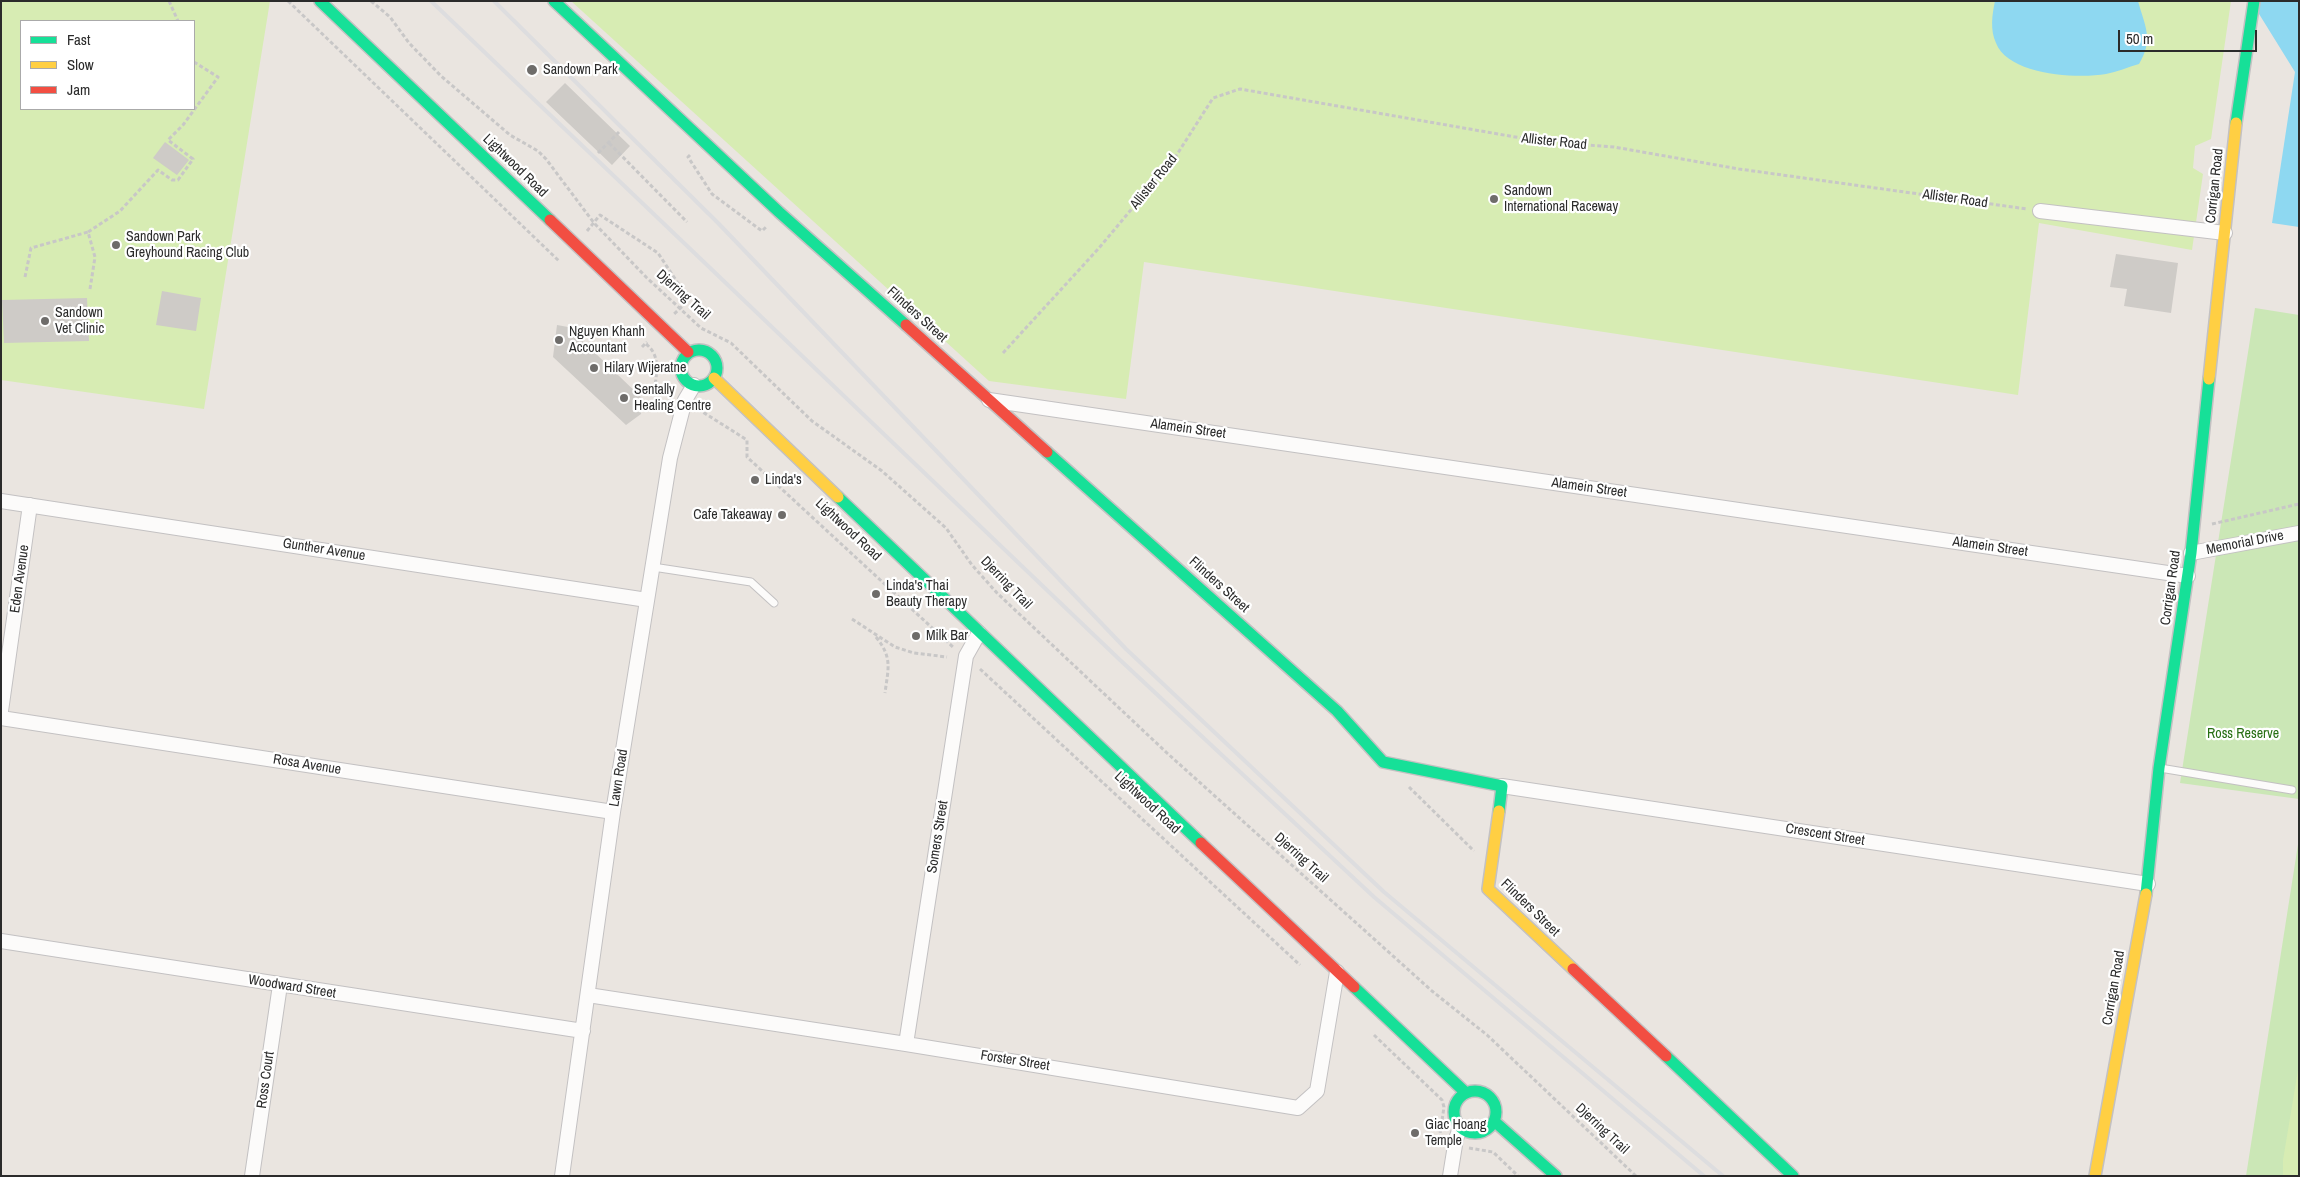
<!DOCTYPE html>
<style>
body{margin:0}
#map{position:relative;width:2300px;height:1177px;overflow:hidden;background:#eae5e0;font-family:"Archivo Narrow",sans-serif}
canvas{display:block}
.frame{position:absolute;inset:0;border:2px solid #2b2b2b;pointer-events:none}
.legend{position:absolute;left:20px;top:20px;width:175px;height:90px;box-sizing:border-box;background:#fff;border:1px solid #aaa;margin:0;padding:6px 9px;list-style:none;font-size:15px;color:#2b2b2b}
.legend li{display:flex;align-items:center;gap:10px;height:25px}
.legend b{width:25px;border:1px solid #aaa}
.scale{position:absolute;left:2118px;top:30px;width:139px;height:22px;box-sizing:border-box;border:2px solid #2b2b2b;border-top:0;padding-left:6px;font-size:15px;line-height:18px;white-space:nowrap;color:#2b2b2b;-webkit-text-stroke:4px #fff;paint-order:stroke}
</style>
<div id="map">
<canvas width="2300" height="1177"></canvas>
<div class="frame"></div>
<ul class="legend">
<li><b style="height:6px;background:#16e098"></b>Fast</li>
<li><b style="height:6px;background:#ffcf43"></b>Slow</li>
<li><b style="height:6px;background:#f24e42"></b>Jam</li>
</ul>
<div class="scale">50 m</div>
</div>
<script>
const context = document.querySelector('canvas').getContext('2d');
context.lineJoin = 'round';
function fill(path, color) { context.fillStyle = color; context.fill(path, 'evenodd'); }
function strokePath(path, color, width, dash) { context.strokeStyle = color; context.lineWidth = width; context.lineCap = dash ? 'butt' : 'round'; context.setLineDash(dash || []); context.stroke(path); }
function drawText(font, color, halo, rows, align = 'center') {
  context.font = font + ' "Archivo Narrow",sans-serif'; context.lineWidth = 4.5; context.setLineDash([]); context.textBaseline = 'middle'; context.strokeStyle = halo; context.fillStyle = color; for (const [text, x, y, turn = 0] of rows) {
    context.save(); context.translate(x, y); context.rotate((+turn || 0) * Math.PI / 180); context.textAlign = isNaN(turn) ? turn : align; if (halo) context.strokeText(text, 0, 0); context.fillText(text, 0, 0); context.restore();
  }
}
fill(new Path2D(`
 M2255 308 2299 315V799L2180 783Z
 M2299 838V1176H2246Z`), '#cbe7b6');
fill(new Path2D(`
 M1 1H270L204 409 1 380ZM21 21H194V109H21Z
 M571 1H2231L2211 139 2195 146 2193 168 2203 174 2192 250 2039 223 2018 395 1144 262 1126 399 989 381Z
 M2299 1064V1176H2283V1160Z`), '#d7ecb3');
fill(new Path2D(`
 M1995 1H2138C2145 27 2154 39 2139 64 2128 67 2117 72 2106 74 2077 79 2008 75 1996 43 1990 30 1992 15 1995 1Z
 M2251 1H2299V227L2272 223 2295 72Z`), '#8ed8f1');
fill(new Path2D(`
 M565 83 630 146 612 165 546 102Z
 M165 142 189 160 177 175 153 158Z
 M2116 254 2178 263 2171 313 2124 306 2127 289 2110 287Z
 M162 291 201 298 196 331 156 325Z
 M87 298 89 341 4 343 2 300Z
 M557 325 568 327 643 399 641 414 626 425 553 357Z`), '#cecbc7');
const lane = new Path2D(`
 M653 567 751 582 774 603
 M2160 768 2292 790`);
const street = new Path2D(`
 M2040 211 2225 233
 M989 400 2188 576
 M1 501 647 600
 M2191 553 2299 533
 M1 711 30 505
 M1 718 613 812
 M1502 786 2148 884
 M1 941 583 1031
 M588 995 906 1044 1298 1108 1317 1091 1337 972
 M906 1044 966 656 979 633
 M252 1176 280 985
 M562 1176 613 812 670 458 685 400 694 385
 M1450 1176 1456 1139 1460 1128`);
const fast = new Path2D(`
 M320 1 550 220
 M554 1 779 212 906 325
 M2236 123 2254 1
 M681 368a18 18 0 1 1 36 0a18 18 0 1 1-36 0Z
 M1047 452 1337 711 1383 762 1502 786 1499 811
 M838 497 1201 843
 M2146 894 2159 768 2191 553 2209 379
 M1354 987 1466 1093
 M1666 1056 1793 1176
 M1454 1112a21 21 0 1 1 42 0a21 21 0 1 1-42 0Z
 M1494 1121 1556 1176`);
const slow = new Path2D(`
 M714 378 838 497
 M2209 379 2236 123
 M1499 811 1488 889 1573 969
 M2095 1176 2146 894`);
const jam = new Path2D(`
 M550 220 688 352
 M906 325 1047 452
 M1201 843 1354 987
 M1573 969 1666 1056`);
strokePath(lane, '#c3c1c2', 9);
strokePath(street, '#c3c1c2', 16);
strokePath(fast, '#c3c1c2', 14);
strokePath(slow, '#c3c1c2', 14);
strokePath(jam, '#c3c1c2', 14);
strokePath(new Path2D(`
 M169 1 178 21
 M288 1 559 261
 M371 1 390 17 409 43 441 76 510 135 538 151 546 159 594 223 646 277 701 328 731 343 812 421 882 471 946 528 972 565 997 593 1167 753 1432 991 1487 1035 1636 1176
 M609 143 687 222
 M598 153 619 132
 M690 155 688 157 712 194 762 231 767 226
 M587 231 600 215 658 253 689 300 674 314
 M25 277 31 248 88 232
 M90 289 95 257 88 232 120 211 158 170 172 180H178L193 159 168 140 183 125 218 77 194 62
 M646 344C660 355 657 370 655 386L671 394
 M642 347 647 342
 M1003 353 1099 248 1176 156 1213 98 1240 89 1544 142 1614 147 1739 169 2027 209
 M698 409 747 440V457L954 648
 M2212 524 2299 504
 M852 619 895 647 914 653 947 657
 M876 637C893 658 888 669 885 693
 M980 669 1300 965
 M1409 787 1474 851
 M1374 1035 1442 1100 1444 1107 1440 1134
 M1469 1148 1493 1152 1518 1176`), '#c8c7c7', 3, [4, 2.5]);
strokePath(lane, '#fcfbfa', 7);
strokePath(street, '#fcfbfa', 14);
strokePath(fast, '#16e098', 11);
strokePath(slow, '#ffcf43', 11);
strokePath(jam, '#f24e42', 11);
strokePath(new Path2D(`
 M431 1 1119 659 1374 897 1704 1176
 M494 1 719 224 1126 649 1384 892 1723 1176`), '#dddddf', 4);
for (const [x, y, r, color] of [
 [532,70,6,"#6e6c6a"],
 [1494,199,5,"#6e6c6a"],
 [116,245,5,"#6e6c6a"],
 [45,321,5,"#6e6c6a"],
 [559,340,5,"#6e6c6a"],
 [594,368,5,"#6e6c6a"],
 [624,398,5,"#6e6c6a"],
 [755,480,5,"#6e6c6a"],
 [782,515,5,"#6e6c6a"],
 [876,594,5,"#6e6c6a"],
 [916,636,5,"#6e6c6a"],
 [1415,1133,5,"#6e6c6a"]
]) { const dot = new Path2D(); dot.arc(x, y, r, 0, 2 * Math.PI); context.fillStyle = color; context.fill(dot); strokePath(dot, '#fff', 2); }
drawText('14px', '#2b2b2b', '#fff', [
 ["Sandown Park",543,70],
 ["Sandown",1504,191],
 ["International Raceway",1504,207],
 ["Sandown Park",126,237],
 ["Greyhound Racing Club",126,253],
 ["Sandown",55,313],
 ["Vet Clinic",55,329],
 ["Nguyen Khanh",569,332],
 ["Accountant",569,348],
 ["Hilary Wijeratne",604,368],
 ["Sentally",634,390],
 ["Healing Centre",634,406],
 ["Linda's",765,480],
 ["Cafe Takeaway",772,515,"right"],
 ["Linda's Thai",886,586],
 ["Beauty Therapy",886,602],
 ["Milk Bar",926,636],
 ["Giac Hoang",1425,1125],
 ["Temple",1425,1141]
], 'left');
drawText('14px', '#2b2b2b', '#fff', [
 ["Allister Road",1554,142,6],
 ["Lightwood Road",515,166,44],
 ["Allister Road",1154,182,-51],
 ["Corrigan Road",2215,186,-84],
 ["Allister Road",1955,199,8],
 ["Djerring Trail",683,295,42],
 ["Flinders Street",917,315,42],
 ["Alamein Street",1188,429,8],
 ["Alamein Street",1589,488,8],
 ["Lightwood Road",848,530,43],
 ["Memorial Drive",2245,543,-11],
 ["Alamein Street",1990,547,8],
 ["Gunther Avenue",324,550,9],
 ["Eden Avenue",20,579,-82],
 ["Djerring Trail",1006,583,46],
 ["Flinders Street",1219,585,42],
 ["Corrigan Road",2171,588,-82],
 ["Rosa Avenue",307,765,9],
 ["Lawn Road",619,778,-81],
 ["Lightwood Road",1147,803,43],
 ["Crescent Street",1825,835,9],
 ["Somers Street",938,837,-81],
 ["Djerring Trail",1301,858,42],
 ["Flinders Street",1530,908,44],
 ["Woodward Street",292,987,9],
 ["Corrigan Road",2114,988,-80],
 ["Forster Street",1015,1061,9],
 ["Ross Court",266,1080,-82],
 ["Djerring Trail",1602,1129,43]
]);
drawText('14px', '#276f14', '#fff', [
 ["Ross Reserve",2243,734]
]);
</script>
